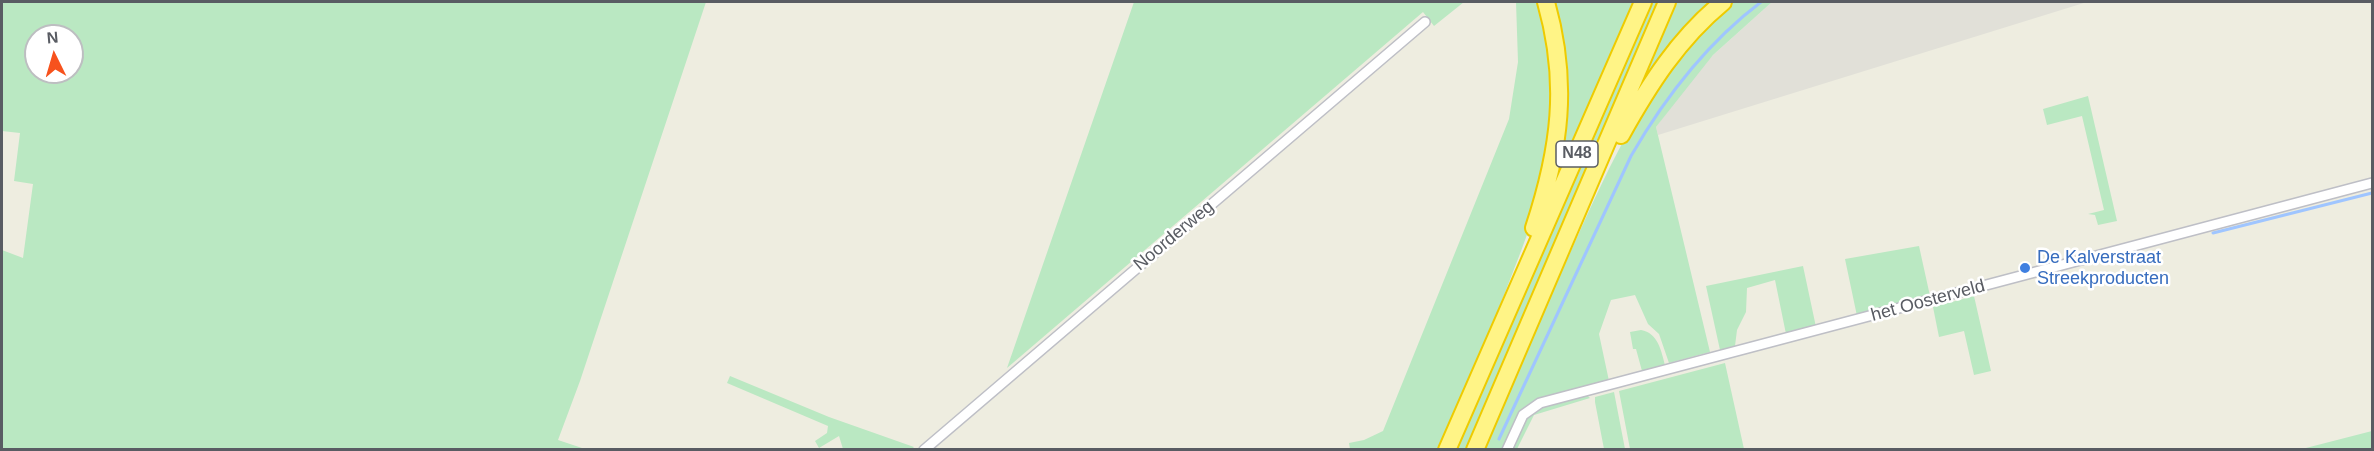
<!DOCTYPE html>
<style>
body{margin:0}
#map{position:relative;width:2374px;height:451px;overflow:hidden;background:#eeede0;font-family:Arial,sans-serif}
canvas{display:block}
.frame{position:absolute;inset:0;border:3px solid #595c63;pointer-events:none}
.north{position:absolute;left:24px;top:24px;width:60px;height:60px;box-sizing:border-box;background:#fff;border:2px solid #bdbec1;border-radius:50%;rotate:355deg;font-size:16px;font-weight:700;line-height:24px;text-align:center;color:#595c63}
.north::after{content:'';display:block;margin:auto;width:21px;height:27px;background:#f7521d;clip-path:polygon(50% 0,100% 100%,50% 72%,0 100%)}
</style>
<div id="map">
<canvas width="2374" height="451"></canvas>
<div class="frame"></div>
<div class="north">N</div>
</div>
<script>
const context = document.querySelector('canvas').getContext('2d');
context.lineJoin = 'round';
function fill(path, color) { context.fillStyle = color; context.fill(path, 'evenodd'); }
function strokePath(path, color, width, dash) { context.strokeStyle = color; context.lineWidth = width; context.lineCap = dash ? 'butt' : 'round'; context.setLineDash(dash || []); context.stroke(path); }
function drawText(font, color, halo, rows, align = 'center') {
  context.font = font + ' Arial,sans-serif'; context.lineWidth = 5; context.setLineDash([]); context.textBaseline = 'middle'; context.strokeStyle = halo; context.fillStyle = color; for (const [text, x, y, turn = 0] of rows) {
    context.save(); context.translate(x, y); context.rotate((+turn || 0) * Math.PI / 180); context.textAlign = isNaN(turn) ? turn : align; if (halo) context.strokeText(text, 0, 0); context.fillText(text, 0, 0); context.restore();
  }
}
fill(new Path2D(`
 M1772 2H2087L1658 135 1656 127 1694 75 1713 55Z`), '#e1e0d8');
fill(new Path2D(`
 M2 2H706L580 381 558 440 585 449H2V250L23 258 33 184 14 181 20 133 2 131ZM36 36H72V72H36Z
 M1134 2H1464L1434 26 1423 12 1007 368Z
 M1516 2H1538C1548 42 1557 86 1553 128 1548 180 1530 229 1511 277 1489 335 1464 392 1439 449H1350L1349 443 1364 440 1383 431 1509 119 1518 62Z
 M1552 2H1633L1562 171 1547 213 1554 182Z
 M1645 2H1660L1469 449 1451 450Z
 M1675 2H1715L1625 118Z
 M1732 2H1772L1713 55 1656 127 1710 352 1669 363 1659 334 1648 324 1635 295 1611 300 1599 334 1609 381 1535 402 1504 449 1483 450C1511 384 1540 318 1570 253 1611 162 1653 66 1732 2Z
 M2088 96 2117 221 2098 225 2095 215 2088 214 2104 210 2082 116 2047 125 2043 109Z
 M1919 246 1930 296 1857 316 1845 259Z
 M1803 266 1816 327 1786 334 1775 280 1747 288 1746 312 1737 330 1735 346 1720 350 1706 286Z
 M1974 296 1991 371 1974 375 1964 331 1939 337 1933 307Z
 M1641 330C1658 333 1661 350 1665 365L1642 371 1636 349H1633L1630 332Z
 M1725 363 1744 449H1630L1619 391Z
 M730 376 829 417 914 447 911 450 843 449 839 436 819 448 815 441 827 433 828 426 727 383Z
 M1614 392 1625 449H1604L1595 402V397Z
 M1587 395 1590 398 1534 415 1517 449 1509 450 1526 416 1533 408Z
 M2372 431V449H2302Z`), '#bae8c2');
strokePath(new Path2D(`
 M2213 233 2372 193
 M1499 439 1631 156C1665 97 1707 43 1761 2`), '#9fc5ff', 3);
const street = new Path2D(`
 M924 450 1425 22
 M1507 450 1523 415 1540 403 2372 183`);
const highway = new Path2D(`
 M1621 135C1649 85 1678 39 1723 2
 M1534 228C1560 149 1569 83 1546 2
 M1447 450 1643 2
 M1475 450 1667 2`);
strokePath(street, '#bebfc6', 12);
strokePath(highway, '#eecb00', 20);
strokePath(street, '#fff', 9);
strokePath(highway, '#fff486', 16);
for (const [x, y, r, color] of [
 [2025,268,6,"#3f7fe0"]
]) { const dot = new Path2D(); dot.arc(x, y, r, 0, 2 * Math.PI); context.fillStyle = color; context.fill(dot); strokePath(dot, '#fff', 2); }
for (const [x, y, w] of [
 [1577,154,42]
]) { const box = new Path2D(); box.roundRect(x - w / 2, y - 13, w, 26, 4.5); context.fillStyle = '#fff'; context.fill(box); strokePath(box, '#595c63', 1.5); }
drawText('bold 16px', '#595c63', null, [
 ["N48",1577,154]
]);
drawText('18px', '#595c63', '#fff', [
 ["Noorderweg",1174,236,-40],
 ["het Oosterveld",1928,301,-15]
]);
drawText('18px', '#366cbe', '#fff', [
 ["De Kalverstraat",2037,258],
 ["Streekproducten",2037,279]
], 'left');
</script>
